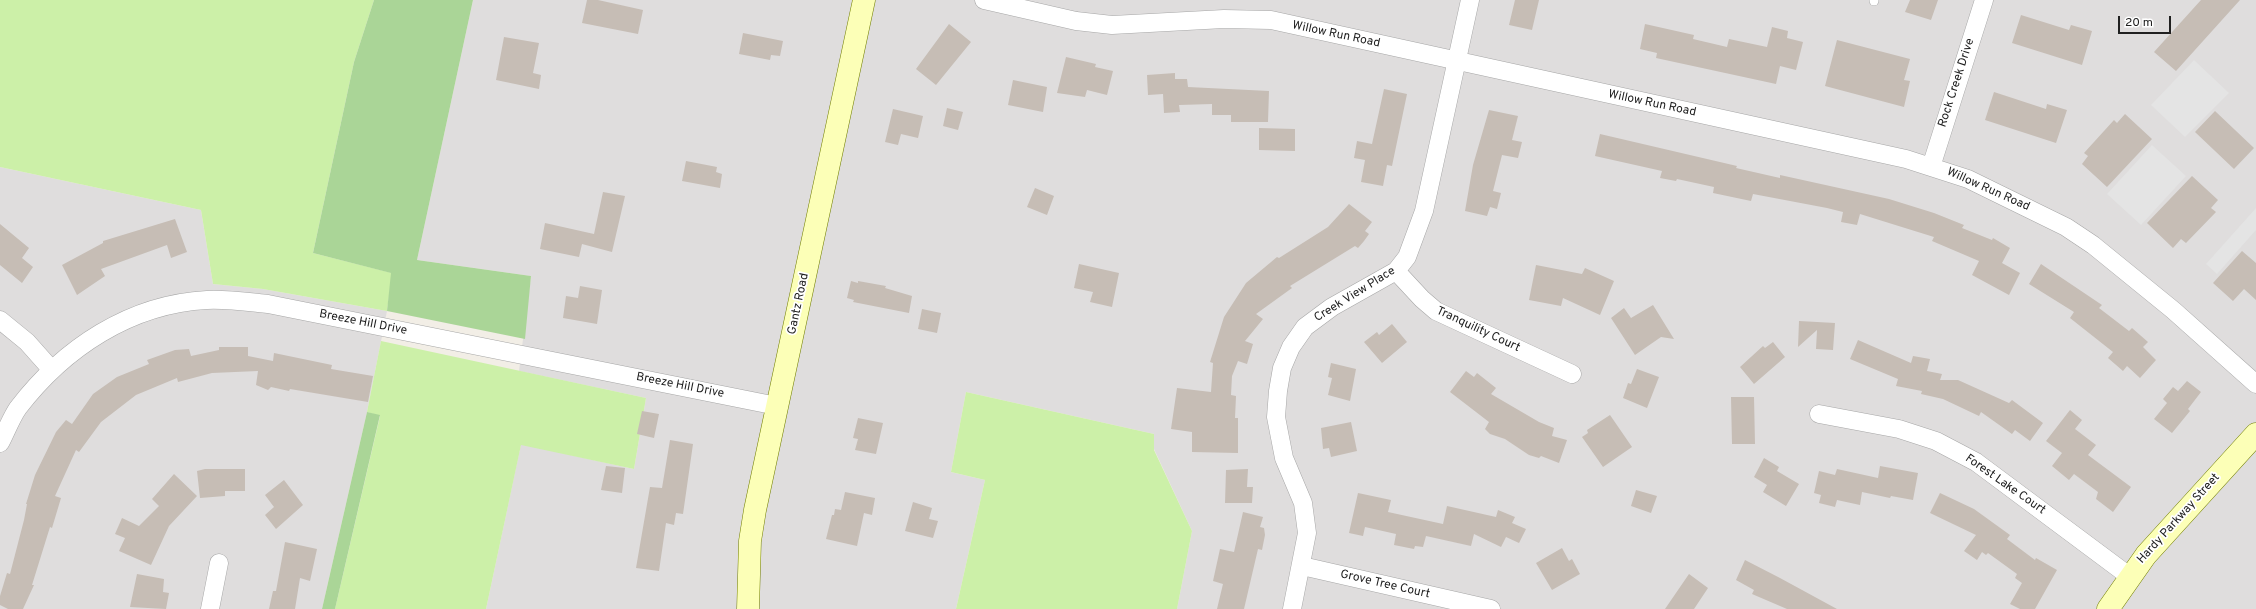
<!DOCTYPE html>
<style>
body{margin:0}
#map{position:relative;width:2256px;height:609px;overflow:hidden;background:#f2eee6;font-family:Overpass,sans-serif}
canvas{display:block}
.scale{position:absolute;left:2118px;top:16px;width:53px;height:18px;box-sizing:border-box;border:2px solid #202020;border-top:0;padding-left:5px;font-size:12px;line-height:14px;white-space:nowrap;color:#202020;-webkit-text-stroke:3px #fff;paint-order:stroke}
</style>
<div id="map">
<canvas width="2256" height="609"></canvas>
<div class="scale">20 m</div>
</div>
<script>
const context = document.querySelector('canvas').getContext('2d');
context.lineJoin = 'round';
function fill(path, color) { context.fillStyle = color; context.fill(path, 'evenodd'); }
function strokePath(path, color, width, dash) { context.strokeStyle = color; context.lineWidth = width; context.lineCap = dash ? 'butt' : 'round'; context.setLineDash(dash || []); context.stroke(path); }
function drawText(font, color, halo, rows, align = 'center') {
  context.font = font + ' Overpass,sans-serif'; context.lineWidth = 3.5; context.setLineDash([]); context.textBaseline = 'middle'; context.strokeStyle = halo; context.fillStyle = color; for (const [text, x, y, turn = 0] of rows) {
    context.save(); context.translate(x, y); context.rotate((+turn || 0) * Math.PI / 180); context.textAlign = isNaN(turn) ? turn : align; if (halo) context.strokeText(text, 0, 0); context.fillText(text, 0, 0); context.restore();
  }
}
fill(new Path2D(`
 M473 0H2256V609H1177L1192 531 1154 449V434L966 392 951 472 985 480 956 609H486L521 444 634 469 646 398 519 371 531 276 417 260Z
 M0 167 201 210 213 284 263 289 387 311 367 412 322 609H0Z`), '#dfdddd');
fill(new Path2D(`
 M0 0H374L354 62 313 253 392 273 387 311 263 289 213 284 201 210 0 167Z
 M381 341 646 398 634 469 521 445 486 609H335L380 416 367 412Z
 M966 392 1154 434V450L1192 531 1177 609H956L985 480 951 472Z`), '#ccf0a8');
fill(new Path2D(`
 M374 0H473L417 260 531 276 525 339 387 311 391 273 313 253 354 62Z
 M367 412 380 415 335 609H322Z`), '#aad597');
fill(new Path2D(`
 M2194 60 2229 93 2185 137 2151 105Z
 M2152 145 2186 176 2141 225 2107 194Z
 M2256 208V230L2217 274 2206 264Z`), '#e4e4e4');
fill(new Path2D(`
 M587 0H598L643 10 638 34 582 23Z
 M1515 0H1539L1532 30 1509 25Z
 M1910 0H1938L1931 20 1905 12Z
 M2201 0H2240L2176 71 2154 52Z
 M2021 15 2069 30 2071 25 2092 31 2082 65 2012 43Z
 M949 24 971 42 936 85 916 69Z
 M1645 24 1694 35 1693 39 1727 47 1729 39 1767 47 1772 27 1788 31 1787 38 1803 42 1796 70 1780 66 1776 84 1656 58 1657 53 1640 49Z
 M743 33 783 41 780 56 771 55 770 60 739 54Z
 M504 37 539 43 533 73 541 75 539 89 496 80Z
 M1837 40 1910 59 1904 80 1910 81 1904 107 1825 86Z
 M1066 57 1096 64 1095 67 1113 71 1107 95 1087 90 1085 97 1057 93Z
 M1175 73V79H1187L1188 87 1269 91 1268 122H1231V115H1212V104L1179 105 1180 112 1164 113 1163 94 1148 95 1147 75Z
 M1013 80 1047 87 1043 112 1008 105Z
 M1384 89 1407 94 1392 166 1387 165 1383 186 1361 182 1365 160 1354 158 1357 141 1372 144Z
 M1994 92 2046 109 2047 104 2067 110 2056 143 1985 120Z
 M947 108 963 112 958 130 943 126Z
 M893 109 923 116 918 138 901 134 898 145 885 142Z
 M1489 110 1518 116 1512 140 1522 142 1518 158 1502 155 1493 191 1501 193 1497 209 1490 207 1487 216 1465 211 1473 165Z
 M2215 111 2254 148 2234 169 2195 132Z
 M2125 114 2152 139 2107 187 2082 164 2088 156 2084 153 2114 120 2117 123Z
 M1259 128 1295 129V151L1259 150Z
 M1600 134 1737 166 1736 168 1780 178V175L1889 199 1934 213 1964 225 1962 228 1992 240 1993 238 2010 248 2002 263 2020 273 2009 295 1972 275 1979 261 1932 241 1934 237 1860 214 1857 225 1841 222 1843 212 1827 208 1753 194 1751 201 1713 193 1714 187 1677 179 1676 181 1660 178 1662 171 1595 156Z
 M686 161 717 167 716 172 722 174 720 188 682 181Z
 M2192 176 2218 200 2211 208 2216 212 2186 243 2181 239 2173 248 2147 223Z
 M1035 188 1054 196 1047 215 1027 207Z
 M603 192 625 196 612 252 582 244 579 257 540 249 545 223 594 234Z
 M1349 204 1372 222 1365 231 1369 234 1364 241 1358 248 1355 246 1290 286 1292 288 1256 314 1263 319 1245 341 1253 344 1247 364 1238 361 1232 376 1231 395 1236 396 1235 418H1238V453L1192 452V432L1171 429 1177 388 1211 392 1213 363 1210 362 1224 317 1246 283 1277 257 1279 258 1328 227Z
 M175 219 187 252 171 258 167 245 101 269 105 276 77 295 62 265 103 243V241Z
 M0 224 29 248 22 258 33 267 22 283 0 265Z
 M2242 251 2256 263V300L2244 289 2233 301 2213 283Z
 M1079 264 1119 273 1112 307 1090 302 1093 292 1074 288Z
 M2041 264 2102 305 2099 308 2129 331 2132 328 2148 342 2143 347 2156 360 2140 378 2127 366 2123 371 2108 358 2113 352 2070 318 2074 312 2029 284Z
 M1536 265 1582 274 1585 268 1614 281 1600 315 1563 298 1561 306 1529 300Z
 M851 281 858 283V281L886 286 885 288 912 296 909 313 853 302 854 300 847 298Z
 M580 286 602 290 597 324 563 318 566 296 578 298Z
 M1653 305 1674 339 1661 337 1635 355 1611 318 1624 308 1631 318Z
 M922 309 941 313 937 333 918 329Z
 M1799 321 1835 323 1833 350 1816 349 1817 330 1798 347Z
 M1392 324 1407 342 1382 363 1364 342 1377 332 1379 335Z
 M1858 340 1911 363 1913 356 1930 359 1927 371 1942 374 1940 380H1958L2009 403 2012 400 2043 423 2030 441 2015 430 2012 434 1981 412 1979 416 1943 399 1921 394 1922 391 1896 386 1898 379 1850 359Z
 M1773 342 1785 357 1754 384 1740 367 1763 346 1765 348Z
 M219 347H248V356L273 361 274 353 332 365 331 369 373 376 368 402 290 389 289 391 271 387 268 390 256 385 258 371 212 373 178 382 177 378 136 395 101 422 79 452 76 450 55 496 61 498 52 528 50 527 32 585H34L23 609H8L0 605V596L7 573 10 574 24 520 27 504H26L35 475 56 432 66 420 72 424 93 394 117 377 149 364 147 360 175 350 189 349 191 356 219 350Z
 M1331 363 1356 369 1350 401 1328 395 1332 378 1328 377Z
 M1637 369 1659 377 1647 408 1623 398 1628 383 1631 384Z
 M1466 371 1474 377 1477 373 1496 388 1491 394 1539 422 1554 428 1552 436 1567 440 1559 463 1541 456 1539 458 1529 455 1505 439 1490 434 1485 429 1489 422 1450 392Z
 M2187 381 2201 392 2188 409 2190 411 2172 433 2154 419 2167 403 2163 399 2173 387 2178 391Z
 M1731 397H1754L1755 444H1732Z
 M2070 410 2082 420 2075 429 2096 445 2088 455 2131 487 2113 512 2096 499 2098 492 2074 474 2069 480 2052 466 2062 453 2046 441Z
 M642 411 659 414 654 438 637 434Z
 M1610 415 1632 447 1603 467 1582 437 1588 433 1587 430Z
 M858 418 883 423 876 454 855 450 858 439 853 438Z
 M1351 422 1357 451 1331 457 1329 448 1323 449 1321 428Z
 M670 440 693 444 683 514 676 513 674 525 666 523 659 571 636 568 650 487 662 488Z
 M1764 458 1779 467 1777 471 1799 484 1786 506 1763 492 1767 485 1754 477Z
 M606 466 625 468 622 493 601 490Z
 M1880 466 1918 473 1913 500 1891 496 1890 498 1862 492 1860 505 1837 500 1835 507 1819 503 1821 495 1814 493 1819 471 1835 475 1837 469 1878 478Z
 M205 469H245V491H225V496L200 498 197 471Z
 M1248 469 1247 487H1253L1252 503H1225L1226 470Z
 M174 474 197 496 169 526 151 565 119 551 125 538 115 534 122 518 139 526 159 506 152 499Z
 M284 480 303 505 276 529 265 515 274 507 265 495Z
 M1636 490 1657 496 1651 513 1631 506Z
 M845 492 875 498 872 515 864 513 857 546 826 539 832 515H834L835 509 841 510Z
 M1358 493 1391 500 1388 512 1443 524 1447 506 1496 517 1498 510 1515 517 1512 523 1526 529 1519 543 1506 537 1501 547 1474 534 1471 546 1426 536 1423 547 1415 546 1414 549 1394 545 1396 534 1365 527 1363 536 1349 533Z
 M1940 493 1974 509 2010 535 2007 539 2035 560 2036 558 2057 570 2035 609H2020L2010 604 2022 583 2015 578 2017 574 1988 553 1986 555 1982 552 1977 560 1964 551 1976 535 1930 513Z
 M913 502 932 508 929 519 938 521 933 538 905 531Z
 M1243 512 1263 517 1260 527 1264 528 1265 535 1262 550 1258 549 1244 609H1217L1223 584 1213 581 1220 549 1234 552Z
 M285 542 317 549 310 581 300 578 295 609H269L273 591H276Z
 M1562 548 1569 561 1572 559 1580 574 1552 590 1536 563Z
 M1745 560 1780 578 1837 609H1787L1752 594 1754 590 1736 580Z
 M137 574 164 579 163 592 169 593 166 609 130 607Z
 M1689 574 1708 588 1694 609H1665Z`), '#c6bdb5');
const service = new Path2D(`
 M1874 1V0`);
const minor = new Path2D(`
 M984 0 1076 21 1112 25 1224 19 1271 20 1906 159 1968 179 2066 227 2093 245 2173 310 2256 384
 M1931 167 1984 0
 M1396 271 1422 299 1436 311 1572 374
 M0 320 27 342 51 369
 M1819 414 1899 429 1936 441 1976 462 2129 576
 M0 443C6 432 11 418 18 408 64 348 130 304 207 300 227 299 248 302 268 304L777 406
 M1302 566 1491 609
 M210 609 219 563
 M1292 609 1307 533 1303 503 1284 458 1276 417 1278 391 1282 368 1291 347 1305 327 1332 307 1396 271 1407 257 1424 211 1470 0`);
const secondary = new Path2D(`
 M748 609 750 541 755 510 864 0
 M2108 609 2146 555 2256 434`);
strokePath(service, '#a7a7a7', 10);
strokePath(minor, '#a7a7a7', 19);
strokePath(secondary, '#727f00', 23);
strokePath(service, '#fff', 9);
strokePath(minor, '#fff', 18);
strokePath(secondary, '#fcffb7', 22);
drawText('12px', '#202020', '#fff', [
 ["Willow Run Road",1336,35,12],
 ["Rock Creek Drive",1957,83,-72],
 ["Willow Run Road",1652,104,12],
 ["Willow Run Road",1988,190,24],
 ["Creek View Place",1355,295,-32],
 ["Gantz Road",799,304,-78],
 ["Breeze Hill Drive",363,323,11],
 ["Tranquility Court",1478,330,25],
 ["Breeze Hill Drive",680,386,11],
 ["Forest Lake Court",2005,485,35],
 ["Hardy Parkway Street",2179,519,-48],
 ["Grove Tree Court",1385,585,13]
]);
</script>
